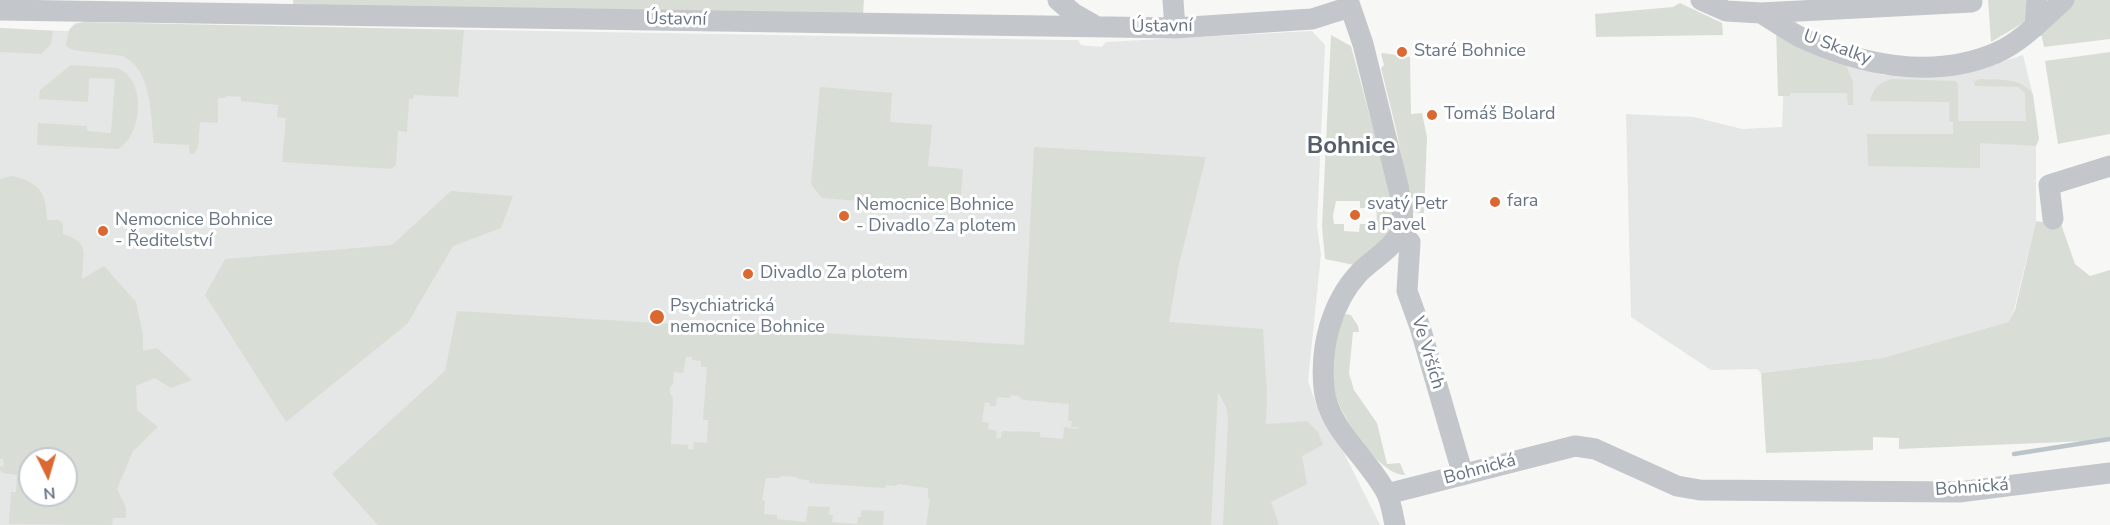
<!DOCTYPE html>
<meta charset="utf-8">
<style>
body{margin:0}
#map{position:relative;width:2110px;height:525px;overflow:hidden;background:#f7f7f5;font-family:"Nunito Sans",sans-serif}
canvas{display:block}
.north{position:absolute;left:18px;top:447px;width:60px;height:60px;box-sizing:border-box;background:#fff;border:2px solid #c3c8ce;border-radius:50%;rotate:175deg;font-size:16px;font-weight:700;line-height:24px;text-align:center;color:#687584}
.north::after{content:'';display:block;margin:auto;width:21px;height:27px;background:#db6831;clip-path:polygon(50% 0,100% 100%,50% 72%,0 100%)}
</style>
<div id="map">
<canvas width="2110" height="525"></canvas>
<div class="north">N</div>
</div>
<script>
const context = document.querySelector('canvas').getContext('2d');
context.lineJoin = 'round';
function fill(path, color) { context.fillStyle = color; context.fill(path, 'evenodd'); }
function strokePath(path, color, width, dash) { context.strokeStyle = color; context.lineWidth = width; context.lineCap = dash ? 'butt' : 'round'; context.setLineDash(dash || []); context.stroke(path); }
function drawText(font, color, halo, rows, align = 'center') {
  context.font = font + ' "Nunito Sans",sans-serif'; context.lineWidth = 6; context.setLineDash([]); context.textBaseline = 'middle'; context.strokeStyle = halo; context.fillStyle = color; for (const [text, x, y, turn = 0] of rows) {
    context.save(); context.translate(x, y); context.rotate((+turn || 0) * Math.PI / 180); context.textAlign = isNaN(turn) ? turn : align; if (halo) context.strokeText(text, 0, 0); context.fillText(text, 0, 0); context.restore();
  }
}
fill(new Path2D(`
 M75 23 1065 40H1078L1081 45 1102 47 1106 42 1312 31 1325 45 1317 227 1321 254 1308 381 1319 412 1334 433 1380 525H0V28L68 31ZM30 459H66V495H30Z
 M2023 55 2033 95 2039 139 2036 146V221L2014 310 2008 322 1882 358 1761 373 1757 369 1711 370 1631 317 1626 114 1694 117 1742 129 1782 127 1784 77 1837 61 1883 75H1947L1980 69Z`), '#e5e6e6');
fill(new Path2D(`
 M293 0H864L863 14 316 5 293 4Z
 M1988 0H2028V20L1991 42Z
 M2073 0H2110V39L2044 47 2041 33Z
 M1680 3 1722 23 1723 35 1596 37 1595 14 1673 7Z
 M84 22 464 30 458 97 414 95 413 99H409L407 132 398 131 396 165 391 169 282 162 286 118 277 117 278 105 241 101V97L226 96V98H218V123L200 122 198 147 194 154H190L189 145 154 143C150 115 153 71 123 56L73 50 66 46C68 33 68 24 84 22Z
 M0 28 53 31 51 44 41 54 0 52Z
 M1776 28 1845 63 1853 82V105H1848L1847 93H1790V96H1778Z
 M1331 35 1351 46 1392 199C1393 239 1383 241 1354 265L1325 259 1322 227ZM1336 201H1360V208H1369V202H1376L1377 224H1360L1359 232 1344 231V224H1334L1333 216Z
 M2110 52V134L2058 144 2045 61Z
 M1383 53 1410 57 1411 114 1422 113 1427 137 1424 213 1411 212 1410 188 1407 187 1397 133 1381 68 1384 65 1381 54Z
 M71 65 117 68C142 77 142 116 131 135 128 141 123 145 118 149L37 145 38 123 87 126V131L111 133 115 79 89 78 88 102 39 99 40 90Z
 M1891 79 1956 81 1958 85V121H2026L2025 93 2018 87 1975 86 1974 82 1980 79C1997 80 2023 77 2033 95L2039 139 2036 146 1980 143V168L1868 166 1867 134H1953V122H1949V102L1870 101C1873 88 1879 83 1891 79Z
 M820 87 892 93 890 122 932 125 928 166 963 169 960 209 822 198 811 184Z
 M1034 147 1206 157 1179 264 1169 322 1263 329 1267 395 1266 424 1307 421 1318 432 1323 445 1302 456 1307 484 1271 502 1279 525H1223L1228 420 1227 409 1218 392 1211 525H926L930 499 928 498V488L897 484V486L886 485 885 488 809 483V480L798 479 797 477 781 476 780 478H766L762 500 765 501 764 514 777 515V519L806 522 808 506 830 507 829 515H833L832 522 857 524 858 517H861V510L884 511 883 525H378L332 474 445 371 457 311 1024 345ZM686 357H692V360L701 361V367H707L703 420H708L707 443 694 442 693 450 688 449V445L671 444 673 398 670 393V387L673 384 674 372 683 373ZM1012 395 1018 396 1023 400 1069 404 1068 421H1072L1071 427H1078V429L1064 427 1063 439 1040 437V432L1002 431 1001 438H996L997 431 988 429 989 423 982 422 985 402 990 403V406H996L997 397 1009 398Z
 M12 176C41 183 46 193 47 220H59L63 224V234C92 243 82 255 82 279L104 266 136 302 143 335V351L157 348 192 380 171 388 155 378 136 386 137 410 158 427 133 451 117 489 126 507V518H113L112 525 9 524 11 492H16L17 475 3 473 0 470V467L4 466 3 459H0V179ZM30 459H66V495H30Z
 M451 191 513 196 501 228 453 246 407 324 286 422 205 295 225 259 392 245Z
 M2036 221 2061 224 2075 264 2090 276 2110 270V440L1899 449V438L1873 437V450L1766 453 1761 373 1882 358 2008 322 2015 310Z
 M1345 314 1351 315 1358 326 1359 332H1353L1349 373 1354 390 1377 423 1387 464 1400 463 1405 475C1379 476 1336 410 1333 386 1331 374 1331 356 1333 344 1335 334 1341 323 1345 314Z`), '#d8ded6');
strokePath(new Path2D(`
 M2014 454 2110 439`), '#bbc4ca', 4.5);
strokePath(new Path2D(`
 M1058 0 1073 13 1094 25
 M1173 0 1175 28
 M1348 0 1363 44 1400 194C1402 206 1405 223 1399 234 1390 251 1371 260 1359 273 1331 303 1320 348 1324 388 1327 428 1370 460 1387 494 1391 503 1393 515 1395 525
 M1701 0 1726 11 1761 13 1972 2
 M0 10 1175 28 1312 19 1350 7
 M1761 13C1774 21 1787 30 1800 37 1860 65 1933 80 1996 53 2021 42 2044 18 2064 0
 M2035 27 2037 0
 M2053 219 2049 185 2110 166
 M1400 233 1410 242 1407 291 1420 327 1463 475
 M1387 494 1575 446 1595 449 1677 486 1700 490 1959 492 2110 473`), '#c3c6ca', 21);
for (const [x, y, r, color] of [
 [1402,52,6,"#db6831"],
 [1432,115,6,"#db6831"],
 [1495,202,6,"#db6831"],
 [1355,215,6,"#db6831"],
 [844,216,6,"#db6831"],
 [103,231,6,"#db6831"],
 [748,274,6,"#db6831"],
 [657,317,8,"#db6831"]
]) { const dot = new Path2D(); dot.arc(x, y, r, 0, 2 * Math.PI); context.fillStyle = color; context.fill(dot); strokePath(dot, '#fff', 2); }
drawText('18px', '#687584', '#fff', [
 ["Ústavní",676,20,1],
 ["Ústavní",1162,27,-1],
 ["U Skalky",1837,48,20],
 ["Ve Vrších",1427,353,73],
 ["Bohnická",1480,470,-15],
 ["Bohnická",1972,488,-4]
]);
drawText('18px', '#687584', '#fff', [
 ["Staré Bohnice",1414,52],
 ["Tomáš Bolard",1444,115],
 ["fara",1507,202],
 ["svatý Petr",1367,205],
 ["a Pavel",1367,226],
 ["Nemocnice Bohnice",856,206],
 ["- Divadlo Za plotem",856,227],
 ["Nemocnice Bohnice",115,221],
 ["- Ředitelství",115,242],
 ["Divadlo Za plotem",760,274],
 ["Psychiatrická",670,307],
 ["nemocnice Bohnice",670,328]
], 'left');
drawText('bold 24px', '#555f6a', '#fff', [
 ["Bohnice",1351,147]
]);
</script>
